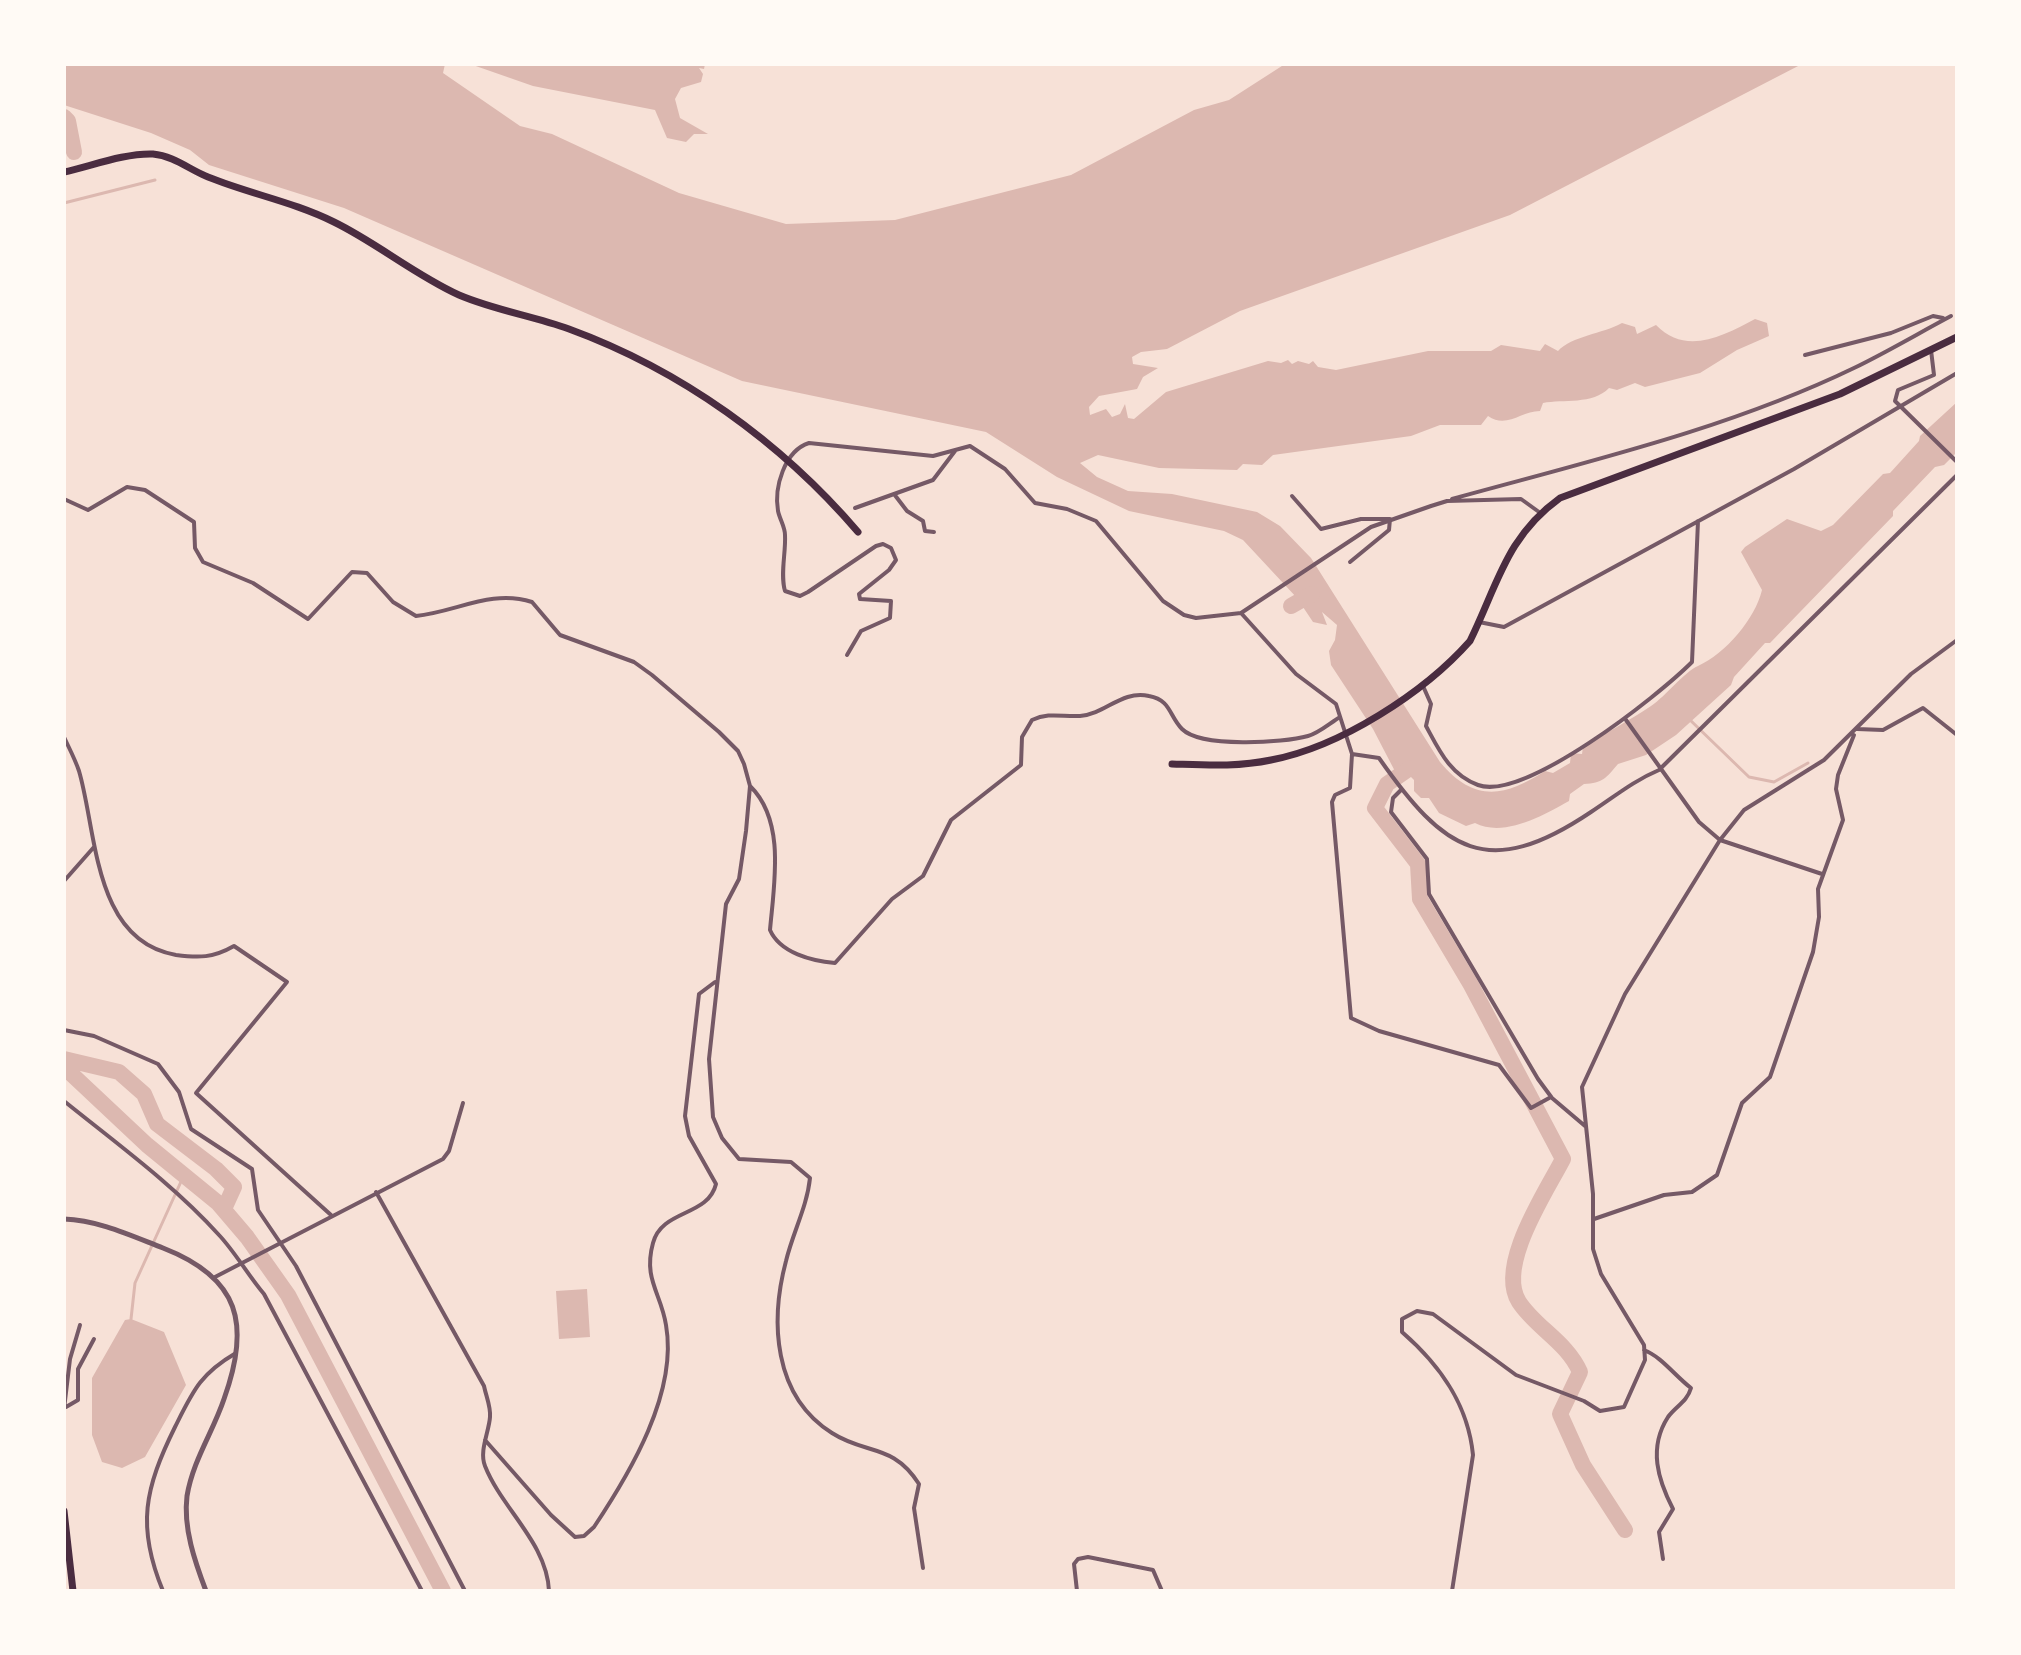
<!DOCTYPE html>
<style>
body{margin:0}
#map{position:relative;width:2021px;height:1655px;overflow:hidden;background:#f7e1d7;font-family:Figtree,sans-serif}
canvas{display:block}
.frame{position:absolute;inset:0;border:66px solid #fffaf5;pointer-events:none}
</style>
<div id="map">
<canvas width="2021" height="1655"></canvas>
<div class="frame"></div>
</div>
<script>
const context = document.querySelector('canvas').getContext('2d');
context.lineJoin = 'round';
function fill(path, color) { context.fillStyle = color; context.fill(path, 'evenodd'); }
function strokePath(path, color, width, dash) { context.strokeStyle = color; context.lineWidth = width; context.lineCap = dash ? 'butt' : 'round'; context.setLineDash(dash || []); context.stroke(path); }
fill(new Path2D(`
 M64 64H445L443 73 520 126 552 134 679 193 786 224 895 220 1071 175 1194 110 1229 100 1285 64H1802L1510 215 1240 311 1167 349 1141 352 1132 357 1133 364 1158 368 1143 377 1137 389 1099 396 1089 407 1090 415 1106 409 1112 417 1120 414 1125 404 1128 418 1134 419 1166 392 1268 361 1281 363 1288 360 1292 364 1298 361 1309 364 1313 361 1318 367 1336 370 1428 351H1491L1501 345 1540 351 1545 344 1558 351C1572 336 1602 334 1622 323L1635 327 1637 334 1656 325C1686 356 1723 336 1755 319L1767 323 1769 336 1737 350 1700 373 1645 387 1635 383 1617 390 1609 388C1593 405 1563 399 1543 403L1540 411C1521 411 1507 429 1488 416L1481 425H1440L1411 436 1273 455 1262 465 1243 464 1237 470 1159 468 1098 455 1080 463 1097 477 1128 491 1172 494 1257 512 1280 526 1311 558 1440 762C1474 803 1505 797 1545 771L1553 773 1570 763 1571 753 1582 754 1583 747C1605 733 1629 721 1651 706 1666 696 1684 672 1698 666 1726 653 1755 619 1762 590L1741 552 1745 547 1787 519 1821 531 1833 525 1883 474 1890 473 1919 441 1920 436 1957 402V452L1944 465 1935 467 1893 511V516L1770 643H1765L1734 677 1731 685 1676 735 1646 755 1618 764C1606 778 1603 783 1584 784L1570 794 1569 801C1544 815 1504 838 1475 823L1466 826 1439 813 1429 798H1421L1414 791V780L1410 776 1399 779 1373 729 1331 665 1329 651 1335 640 1337 625 1322 612 1327 625 1313 622 1297 598 1243 540 1224 531 1129 511 1057 477 986 432 742 381 344 208 209 165 190 150 151 133 64 105Z
 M470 64H602L618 66 616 64H705L704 69 699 68 703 74 701 82 681 88 675 99 680 118 708 134H694L686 142 667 138 655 110 533 86Z
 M587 1289 590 1337 559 1339 556 1291Z
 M131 1319 164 1332 186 1385 145 1457 122 1468 102 1462 92 1435V1378L125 1320Z`), '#dcb8b0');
strokePath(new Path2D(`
 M64 203 155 180
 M1689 719 1749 777 1774 782 1808 763
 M131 1319 135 1283 184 1175`), '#dcb8b0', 3);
strokePath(new Path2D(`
 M64 117 68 121 74 152
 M1291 606 1312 594
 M1410 768 1387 784 1375 808 1418 864 1420 899 1471 985 1563 1159C1546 1192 1496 1266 1519 1302 1536 1328 1567 1342 1580 1372L1560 1414 1583 1465 1625 1530
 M64 1059 119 1072 144 1094 157 1124 216 1169 234 1187 224 1209
 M64 1067 147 1145 218 1203 247 1237 288 1295 443 1591`), '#dcb8b0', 16);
strokePath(new Path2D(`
 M1931 350 1934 375 1898 390 1895 401 1957 462
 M1805 355 1891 333 1933 316 1943 318
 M894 494 907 511 923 521 925 531 934 532
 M1292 496 1321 529 1361 519H1390L1389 530 1350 562
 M64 499 88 510 127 487 145 490 194 522 195 548 203 562 253 583 308 619 352 572 367 573 393 602 416 616C456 612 491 589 532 602L560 635 634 662 652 675 719 732 738 751 744 764 750 786 746 831 739 879 726 904 709 1059 713 1117 722 1138 739 1159 791 1162 810 1178C807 1207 793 1232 786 1261 770 1321 773 1396 832 1433 866 1455 893 1443 919 1484L914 1508 923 1568
 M1452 499C1586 462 1728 429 1854 368 1887 352 1919 333 1951 316
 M855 508 933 480 955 451
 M1241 613 1296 674 1336 704 1352 754 1350 788 1335 795 1332 802 1351 1018 1379 1031 1499 1065 1531 1108 1551 1097
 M1479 622 1504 627 1794 469 1957 373
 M847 655 861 631 890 618 891 601 860 599 859 594 889 570 896 560 891 548 883 544 876 546 808 592 800 596 785 591C780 574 786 553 785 535 785 527 780 520 778 511 774 488 784 451 809 443L933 456 970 446 1005 469 1035 503 1067 509 1096 521 1163 601 1184 615 1196 618 1241 613 1371 527 1431 506 1447 501 1521 499 1539 512
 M1423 686 1431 704 1426 726C1439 750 1450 775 1478 785 1524 802 1658 696 1692 662L1698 521
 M1626 720 1699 822 1720 840 1822 874
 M1857 729 1883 730 1923 708 1957 735
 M64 737C69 748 75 759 79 771 97 832 93 941 176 955 199 958 213 958 234 946L287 982 196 1093 331 1215
 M1352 754 1379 758C1444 851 1487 882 1591 812 1614 797 1633 781 1659 770L1957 475
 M750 786C786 821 774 884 770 930 780 953 812 961 835 963L892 899 923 876 951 820 1021 765 1022 737 1032 720C1049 712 1062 717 1080 716 1106 714 1121 690 1149 696 1171 700 1169 716 1182 729 1201 748 1283 743 1308 736 1319 733 1330 723 1340 717
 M1401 790 1393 798 1391 812 1427 859 1429 894 1538 1079 1552 1098 1585 1126
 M64 881 94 847
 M64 1030 94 1036 158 1064 179 1092 191 1129 252 1169 258 1210 296 1266 465 1591
 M64 1101C116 1143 174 1185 219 1235 235 1252 248 1275 264 1294L422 1591
 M376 1192 484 1386C486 1396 491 1407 490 1417 489 1432 479 1451 485 1466 502 1509 547 1543 549 1591
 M1594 1219 1664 1195 1692 1192 1717 1175 1742 1103 1770 1077 1813 952 1819 917 1818 889 1843 820 1836 789 1838 775 1854 735
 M215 1277 443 1159 449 1151 463 1103
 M1644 1350C1662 1357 1675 1376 1691 1388 1687 1402 1676 1406 1668 1417 1648 1448 1658 1480 1673 1509L1659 1532 1663 1559
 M66 1407 78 1400V1369L94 1339
 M64 1409 70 1359 80 1325
 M485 1440 551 1515 575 1537 584 1536 594 1527C630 1473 678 1393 666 1325 661 1293 643 1279 653 1243 662 1209 708 1217 716 1184L689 1136 685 1116 699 994 715 982
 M163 1591C136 1526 145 1488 175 1427 193 1391 200 1374 236 1353
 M1077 1591 1074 1564 1078 1559 1088 1557 1153 1570 1162 1591
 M1452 1591 1473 1455C1468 1404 1440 1365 1402 1332V1319L1417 1311 1433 1314 1516 1375 1584 1401 1600 1411 1624 1407 1645 1360 1644 1345 1601 1274 1593 1249V1194L1582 1087 1625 994 1720 840 1744 810 1824 760 1911 674 1957 640`), '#755966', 4);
strokePath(new Path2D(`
 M64 1219C98 1220 132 1236 163 1248 240 1278 251 1324 224 1399 213 1432 193 1460 187 1496 183 1528 195 1562 206 1591`), '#755966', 5);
strokePath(new Path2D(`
 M64 172C91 166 125 153 153 154 174 156 190 170 208 177 250 194 294 202 334 222 377 243 415 275 459 295 494 310 533 316 569 329 681 370 781 442 858 532
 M1172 764C1206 765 1238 767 1271 760 1340 747 1424 693 1470 641 1498 584 1506 537 1560 498L1840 394 1957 337
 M64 1511 73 1591`), '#4a2c40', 7);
</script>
